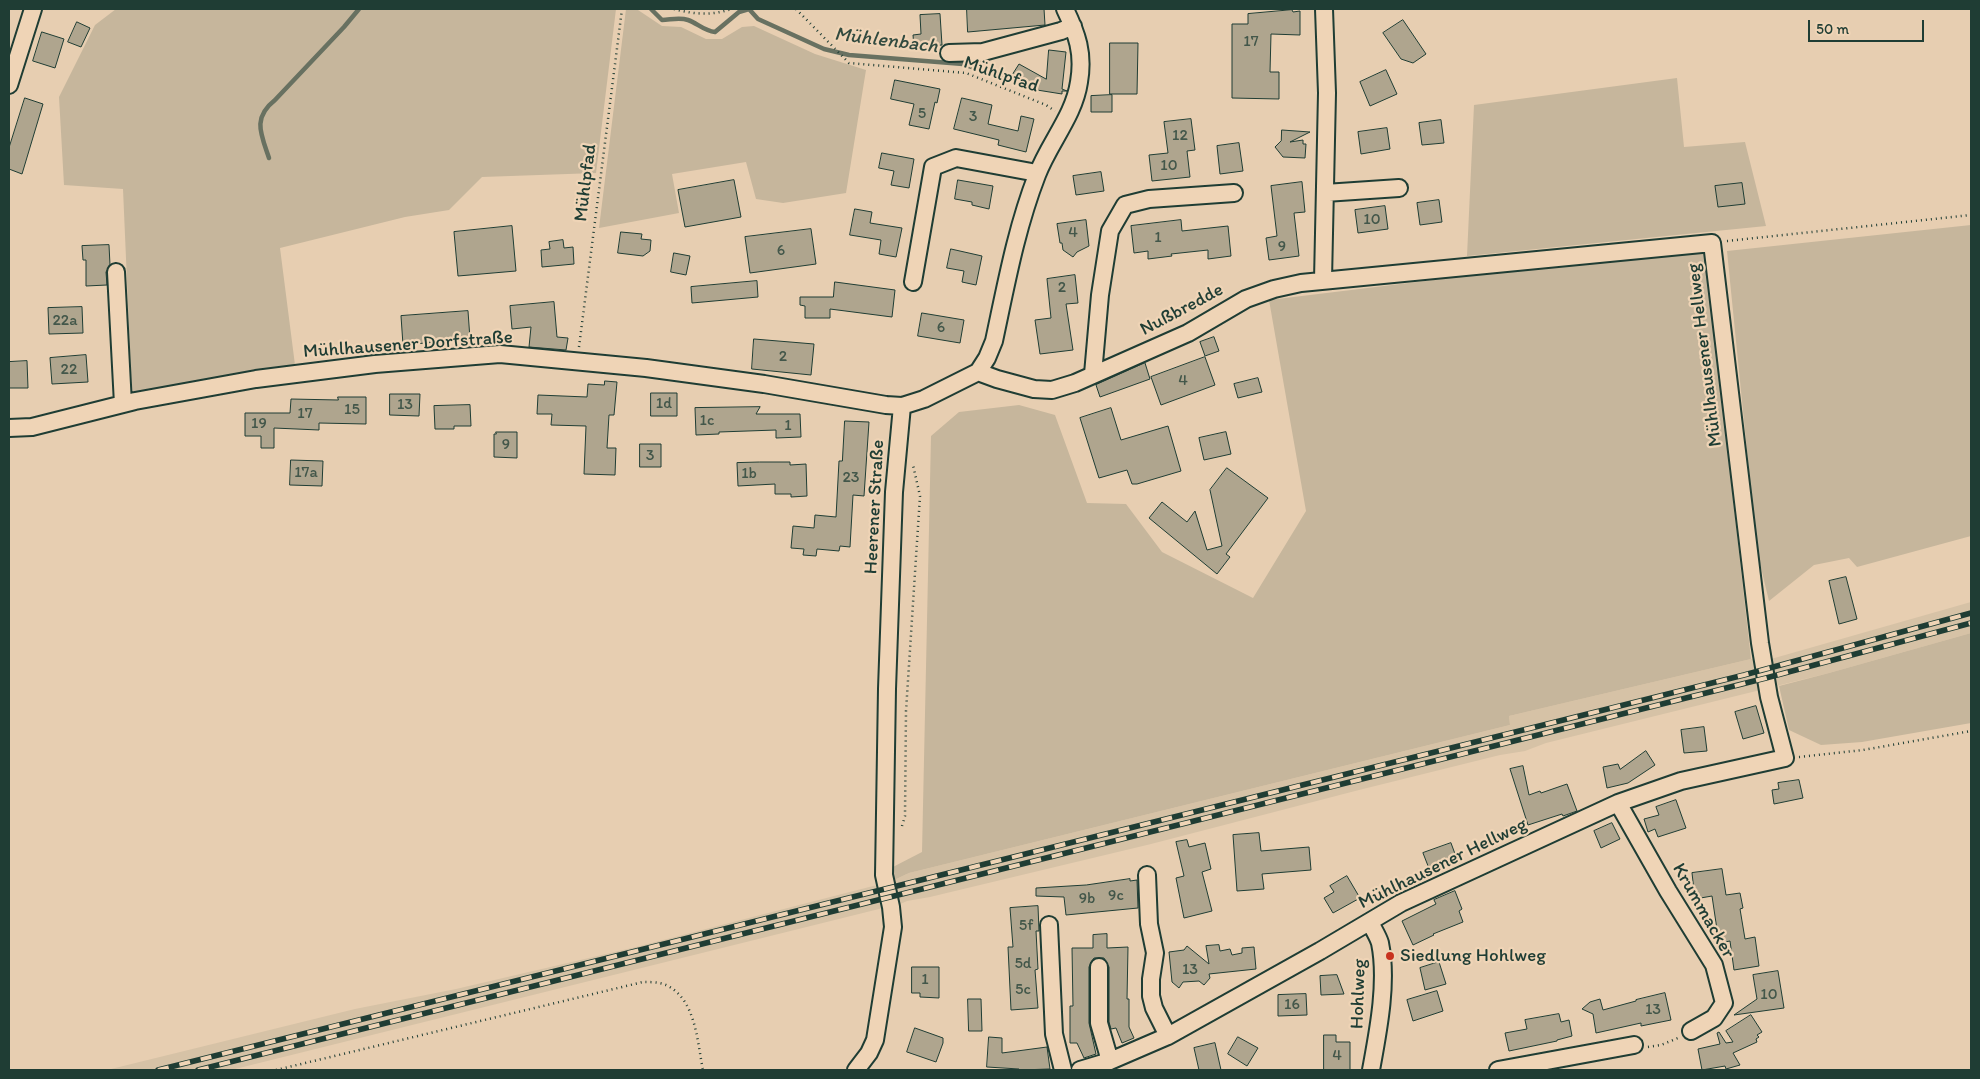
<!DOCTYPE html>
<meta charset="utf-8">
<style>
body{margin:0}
#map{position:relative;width:1980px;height:1079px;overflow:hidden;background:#e7ceb1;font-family:Itim,sans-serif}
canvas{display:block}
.frame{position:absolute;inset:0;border:10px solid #1f3d34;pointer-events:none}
.scale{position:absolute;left:1808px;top:20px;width:116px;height:22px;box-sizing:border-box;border:2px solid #1f3d34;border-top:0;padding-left:6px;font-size:15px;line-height:18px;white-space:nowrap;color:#1f3d34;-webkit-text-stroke:4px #efd4b6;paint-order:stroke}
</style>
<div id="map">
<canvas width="1980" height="1079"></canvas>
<div class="frame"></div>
<div class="scale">50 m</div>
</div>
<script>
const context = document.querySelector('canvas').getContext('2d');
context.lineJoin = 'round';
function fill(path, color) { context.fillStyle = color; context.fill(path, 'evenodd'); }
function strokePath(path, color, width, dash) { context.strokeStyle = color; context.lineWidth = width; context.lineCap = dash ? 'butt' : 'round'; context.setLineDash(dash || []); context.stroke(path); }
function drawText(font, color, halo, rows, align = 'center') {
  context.font = font + ' Itim,sans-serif'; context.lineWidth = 4.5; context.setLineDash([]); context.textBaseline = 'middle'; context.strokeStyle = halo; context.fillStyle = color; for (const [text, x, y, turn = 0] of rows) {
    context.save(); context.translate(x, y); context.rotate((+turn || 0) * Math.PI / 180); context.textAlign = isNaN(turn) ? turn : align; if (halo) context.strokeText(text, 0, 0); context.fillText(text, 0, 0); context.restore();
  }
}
fill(new Path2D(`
 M1971 602V633L1829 673 1546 743 1525 751 1500 755 1359 790 1151 844 930 897 907 901 898 905 892 881 909 873 1510 725 1509 716 1751 659H1771Z
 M877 885 883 908 231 1070H107L355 1009 456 989 636 947Z`), '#d6c2a6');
fill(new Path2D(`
 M116 9H616L596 173 482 177 449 210 405 217 280 248 295 365 225 377 132 397 123 189 64 185 59 97 95 25Z
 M626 9 638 10 662 26 681 27 706 39H722L742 27 754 26 815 54 866 70 846 193 783 203 756 199 746 162 672 174 679 213 599 228Z
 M1677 78 1684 147 1745 142 1766 226 1467 256 1474 105Z
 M1971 225V536L1857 567 1849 558 1814 565 1769 601 1757 551 1727 251Z
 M1705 251 1751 659 1509 716 1510 725 909 873 892 881 891 868 922 852 931 436 959 412 1019 405 1055 415 1087 503 1126 504 1162 552 1253 598 1306 511 1269 300 1466 276Z
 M1971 633V723L1862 742 1821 745 1789 730 1779 686 1829 673Z`), '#c6b69c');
strokePath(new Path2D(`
 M651 9 662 20C670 20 679 17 688 20 697 23 704 31 715 32L739 12 749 9 758 19 824 49 849 55 963 64 1020 83
 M269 158C261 134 252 118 275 100L344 27 359 9`), '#687161', 4.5);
const building = new Path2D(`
 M967 9H1044L1045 25 968 32Z
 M1292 10 1293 12 1300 11V35L1271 34 1270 72H1279V99L1232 98V24H1248V14Z
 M940 14 942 45 914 47 913 35 921 34 920 15Z
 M1403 20 1426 54 1413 63 1401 59 1383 33Z
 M77 22 90 28 81 47 68 42Z
 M42 32 64 39 55 68 33 61Z
 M1110 43H1138L1137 94H1110Z
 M1049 50 1066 52 1062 89 1067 91H1062V94L1037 90 1012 75 1019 64 1046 79Z
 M1386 70 1397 94 1370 106 1360 82Z
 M895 80 940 89 937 103 935 102 929 129 909 125 914 104 891 99Z
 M1112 95V112H1091V96Z
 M25 98 43 104 22 174 9 169V148Z
 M962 98 992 105 988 124 1018 131 1021 116 1034 119 1026 152 998 145 999 140 954 129Z
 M1191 119 1195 150 1187 151 1190 177 1152 181 1149 155 1168 153 1164 122Z
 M1441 120 1444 143 1422 145 1419 123Z
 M1387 128 1390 149 1361 154 1358 132Z
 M1282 130 1310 132 1290 142 1303 140V144H1306L1305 158 1283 157 1275 147 1281 141Z
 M1239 143 1243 171 1220 174 1217 146Z
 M882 153 914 159 909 188 891 185 894 171 879 168Z
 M1101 172 1104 191 1076 195 1073 176Z
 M734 180 741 217 685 227 678 190Z
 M958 180 993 186 989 209 972 205V202L955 199Z
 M1302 182 1305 212 1294 213 1299 256 1269 260 1266 238 1277 236 1271 186Z
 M1742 183 1745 204 1718 207 1715 186Z
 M1439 200 1442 222 1420 225 1417 203Z
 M1385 206 1388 229 1358 233 1355 210Z
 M855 209 872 212 870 223 902 228 896 257 879 254 881 240 850 235Z
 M1086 220 1089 246 1077 252 1073 257 1063 250 1062 243H1060L1057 224Z
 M1181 220 1182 231 1228 226 1231 256 1208 259V250L1171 254 1172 256 1148 259V251L1134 253 1131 226Z
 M512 226 516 271 458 276 454 232Z
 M811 229 816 264 750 273 745 237Z
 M621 232 642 234 641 239 651 240 650 251 643 256 618 253Z
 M563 240 564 248 573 247 574 264 542 267 541 250 550 249 549 242Z
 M109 245 110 265 106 272 107 285 86 286V260H83L82 246Z
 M951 249 982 256 976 285 962 282 964 271 947 268Z
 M674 253 690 256 686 275 671 272Z
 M1075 275 1078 303 1066 304 1073 350 1040 354 1035 320 1051 318 1047 279Z
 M757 281 758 297 692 303 691 287Z
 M835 282 895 290 892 317 830 309V318H805V306L800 305V297H833Z
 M554 302 557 337 568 338 566 350 529 347 531 327 512 329 510 306Z
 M82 307 83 333 49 334 48 308Z
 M468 311 470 339 403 345 401 316Z
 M922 313 964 320 960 343 918 336Z
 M1214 337 1219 351 1205 356 1200 342Z
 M754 339 814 344 811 375 752 369Z
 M86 355 88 382 52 384 50 358Z
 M1205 357 1215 385 1161 405 1151 377Z
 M27 361 28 388H9V362Z
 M1145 363 1150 379 1100 397 1096 385Z
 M1258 378 1262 392 1238 398 1234 384Z
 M605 381 617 382 614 415H609L607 448H616L615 475 584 474 586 426 551 425 552 414H537L538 395 587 397 588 384 604 385Z
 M651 393H677V416H651Z
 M390 394H420L419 416 390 415Z
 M338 397H366V424L319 423V430L274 428V448H261V436H245V413H290L291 399 338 400Z
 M470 405 471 426H454V429H435L434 406Z
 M760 407 756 414H800L801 437 776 438V430L719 432V434L696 435 695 408Z
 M1111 408 1121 440 1168 426 1181 471 1137 484H1132L1127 470 1099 478 1080 418Z
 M845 421 869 422 864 496 853 495 850 547 840 546 839 551 817 549 816 556 803 555 804 549 791 548 793 526 814 528 815 515 836 517 839 461H842Z
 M496 432H517V458L494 457V434H496Z
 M1226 432 1231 454 1204 460 1199 438Z
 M640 444H661V467H640Z
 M291 460 323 461 322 486 290 485Z
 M760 462H790V465L806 464 807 496 791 497V494H775V484L738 486 737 463Z
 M1227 468 1268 498 1226 554 1230 557 1217 574 1149 518 1162 502 1187 522 1195 511 1207 550 1222 546 1210 490Z
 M1846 577 1857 619 1839 624 1829 581Z
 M1756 706 1764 733 1743 739 1735 712Z
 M1704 727 1707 751 1684 753 1681 730Z
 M1646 751 1655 765 1628 783 1607 788 1603 767 1618 764 1620 769Z
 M1523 766 1529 795 1540 791 1541 793 1567 784 1577 811 1563 816 1562 814 1528 825 1510 769Z
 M1799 780 1803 798 1774 804 1772 790 1779 789 1778 783Z
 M1676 800 1686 828 1658 837 1655 829 1648 832 1644 819 1659 815 1656 807Z
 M1612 823 1620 839 1601 848 1594 831Z
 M1259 833 1261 851 1309 847 1311 870 1262 874 1264 889 1237 891 1233 835Z
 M1187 840 1189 847 1205 843 1211 869 1202 872 1212 911 1184 918 1176 878 1184 876 1176 842Z
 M1451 843 1458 862 1430 871 1423 853Z
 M1722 869 1726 895 1740 893 1743 908 1740 909 1745 939 1755 937 1759 966 1734 970 1730 941 1719 943 1712 896 1695 899 1692 873Z
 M1347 876 1360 898 1333 913 1324 898 1334 892 1330 886Z
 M1130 879V881L1137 880 1138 908 1066 915 1064 897 1036 896V888L1086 885Z
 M1455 891 1462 909 1459 911 1463 922 1433 934 1434 935 1413 945 1402 921 1436 904 1434 900Z
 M1038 906 1039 931H1036L1038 969 1035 970 1038 1008 1011 1010 1008 947H1013L1010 908Z
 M1107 934V948L1128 947 1127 999H1129V1027L1134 1038 1122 1043 1116 1028 1111 1029 1109 1022V967L1104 958H1094L1091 962 1089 967V1023L1096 1054 1084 1058 1077 1043H1070V1006H1073L1072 948H1093V935Z
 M1219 945 1220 951 1230 949 1232 955 1242 953V948L1254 947 1256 969 1209 974 1210 978 1204 985 1199 981 1183 982 1179 988 1172 982 1169 952 1184 950 1187 946 1209 964 1206 946Z
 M1439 962 1446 984 1425 990 1420 968Z
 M912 967H939V998L920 997V993H912Z
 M1778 971 1784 1008 1734 1015 1757 999 1753 975Z
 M1337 975 1344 994 1321 995 1320 976Z
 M1437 991 1443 1011 1413 1021 1407 1000Z
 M1665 993 1671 1020 1641 1026V1023L1596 1033 1593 1014 1582 1009 1590 1002 1600 999 1603 1010 1636 1001V1000Z
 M1306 994 1307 1015 1278 1016V995Z
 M968 999H981L982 1031H969Z
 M1559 1014 1561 1022 1569 1020 1572 1036 1557 1040V1041L1509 1051 1505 1033 1527 1029 1525 1020Z
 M1751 1015 1762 1032 1757 1035 1759 1037 1756 1039 1757 1042 1733 1053 1740 1065 1726 1069 1725 1066 1702 1070 1698 1049 1720 1044 1717 1033 1719 1032 1726 1043 1733 1042 1726 1031Z
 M915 1028 943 1038V1043L936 1062 907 1052Z
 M1324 1035H1336V1042H1350V1070H1324Z
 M989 1037 1002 1038V1053L1047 1047 1050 1069 1020 1070 1019 1069 987 1067Z
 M1238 1037 1258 1048 1247 1066 1228 1054Z
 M1215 1043 1221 1070H1199L1194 1048Z`);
fill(building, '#afa58e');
strokePath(building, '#1f3d34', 1);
const minor = new Path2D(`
 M949 53 983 52 1061 31 1073 26
 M9 85 33 9
 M1325 193 1399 188
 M116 272 123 404
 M1323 280 1327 93 1324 9
 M913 282 933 167 956 158 1037 173
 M978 372 997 379 1034 389 1052 390 1075 383 1188 333 1246 299 1274 289 1301 283 1712 243 1760 643 1769 697 1785 758 1681 781 1618 803 1401 903 1320 951 1168 1036 1110 1061 1080 1070
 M1093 374 1100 295 1110 231 1125 205 1149 199 1234 193
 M9 428 32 427 135 401 256 379 375 364 500 354 646 368 764 384 886 405 902 406 924 399 978 372 987 358 994 341C1006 285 1016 229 1037 175 1049 143 1074 116 1079 82 1084 53 1077 34 1065 9
 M1618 803 1668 891 1714 965 1724 1003 1714 1018 1691 1031
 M1147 875 1149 924 1155 953 1151 979V996L1154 1008 1168 1036
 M1370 922C1373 929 1378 936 1380 943 1388 982 1378 1032 1371 1070
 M1049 925 1054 1034 1063 1070
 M1099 967V1023L1110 1061
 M856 1070 869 1053 875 1040 893 927 891 907 884 875 887 689 894 492 902 406
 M1498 1070 1634 1045`);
strokePath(minor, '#1f3d34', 20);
strokePath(new Path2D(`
 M674 9C692 14 712 16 731 9
 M796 9 849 63 966 73 1046 105 1055 111
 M1727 241 1971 215
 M579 347 622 9
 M1799 757 1863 750 1971 731
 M902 826 905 816 906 711 920 496 913 465
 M1648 1047 1661 1045 1678 1038
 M276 1070 643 982C650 982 659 982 666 985 696 999 697 1041 703 1070`), '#1f3d34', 2.5, [1, 4]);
strokePath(minor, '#efd4b6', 16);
const rail = new Path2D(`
 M158 1070 1744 675 1971 613
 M198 1070 1766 678 1971 623`);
strokePath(rail, '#1f3d34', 5.5);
strokePath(rail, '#efd4b6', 4, [11]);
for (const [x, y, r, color] of [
 [1390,956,5,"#c8321e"]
]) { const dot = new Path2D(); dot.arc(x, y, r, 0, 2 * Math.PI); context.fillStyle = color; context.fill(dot); strokePath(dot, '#efd4b6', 2); }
drawText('16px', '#43574a', null, [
 ["17",1251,42],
 ["5",922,114],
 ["3",973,117],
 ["12",1180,136],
 ["10",1169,166],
 ["10",1372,220],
 ["4",1073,233],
 ["1",1158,238],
 ["9",1282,247],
 ["6",781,251],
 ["2",1062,288],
 ["22a",65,321],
 ["6",941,328],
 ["2",783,357],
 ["22",69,370],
 ["4",1183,381],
 ["1d",664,404],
 ["13",405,405],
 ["15",352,410],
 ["17",305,414],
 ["1c",707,421],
 ["19",259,424],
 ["1",788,426],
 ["9",506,445],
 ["3",650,456],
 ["17a",306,473],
 ["1b",749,474],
 ["23",851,478],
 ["9c",1116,896],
 ["9b",1087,899],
 ["5f",1026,926],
 ["5d",1023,964],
 ["13",1190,970],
 ["1",925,980],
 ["5c",1023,990],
 ["10",1769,995],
 ["16",1292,1005],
 ["13",1653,1010],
 ["4",1337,1056]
]);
drawText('19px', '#1f3d34', '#efd4b6', [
 ["Mühlpfad",1001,75,19],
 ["Mühlpfad",586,183,-83],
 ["Nußbredde",1182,310,-28],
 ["Mühlhausener Dorfstraße",408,345,-4],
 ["Mühlhausener Hellweg",1705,355,-97],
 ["Heerener Straße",875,507,-87],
 ["Mühlhausener Hellweg",1443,864,-26],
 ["Krummacker",1703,911,60],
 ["Hohlweg",1359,994,-88]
]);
drawText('19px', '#1f3d34', '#efd4b6', [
 ["Siedlung Hohlweg",1400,956]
], 'left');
drawText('italic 20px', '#314a3f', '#efd4b6', [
 ["Mühlenbach",886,41,7]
]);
</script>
